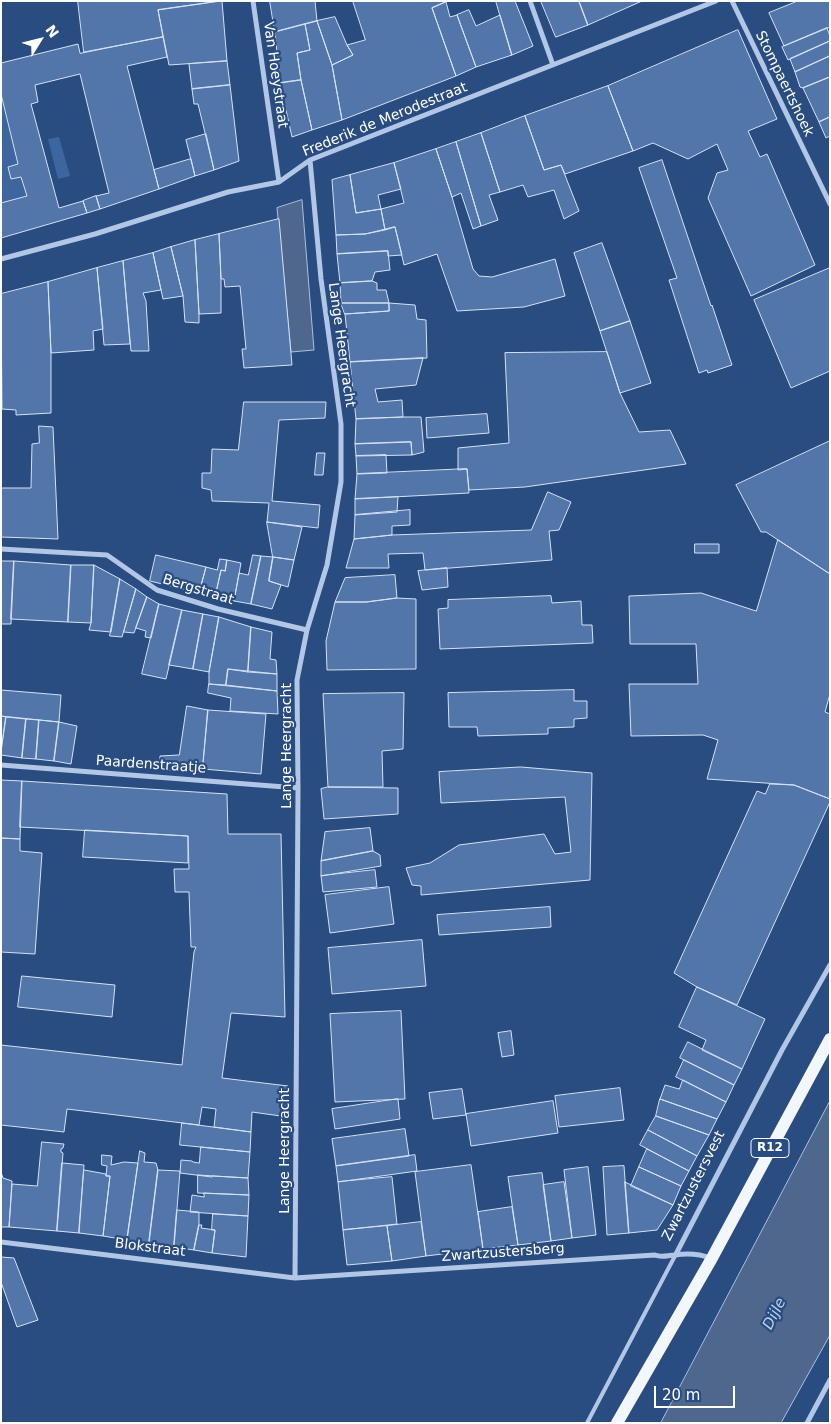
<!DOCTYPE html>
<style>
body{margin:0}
#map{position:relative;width:831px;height:1424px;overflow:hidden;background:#294c81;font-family:"DejaVu Sans",sans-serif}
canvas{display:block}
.frame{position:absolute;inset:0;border:2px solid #fff;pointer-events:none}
.north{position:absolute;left:15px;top:15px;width:50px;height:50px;-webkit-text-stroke:4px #294c81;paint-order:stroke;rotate:54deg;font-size:14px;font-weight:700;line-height:20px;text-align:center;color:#fff}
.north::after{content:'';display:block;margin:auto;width:18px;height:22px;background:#fff;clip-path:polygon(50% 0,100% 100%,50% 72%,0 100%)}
.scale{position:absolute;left:654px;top:1386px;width:81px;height:22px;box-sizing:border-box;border:2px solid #fff;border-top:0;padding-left:6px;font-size:15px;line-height:18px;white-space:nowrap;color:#fff;-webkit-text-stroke:4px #294c81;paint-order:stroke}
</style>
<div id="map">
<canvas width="831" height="1424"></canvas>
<div class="frame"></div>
<div class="north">N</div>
<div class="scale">20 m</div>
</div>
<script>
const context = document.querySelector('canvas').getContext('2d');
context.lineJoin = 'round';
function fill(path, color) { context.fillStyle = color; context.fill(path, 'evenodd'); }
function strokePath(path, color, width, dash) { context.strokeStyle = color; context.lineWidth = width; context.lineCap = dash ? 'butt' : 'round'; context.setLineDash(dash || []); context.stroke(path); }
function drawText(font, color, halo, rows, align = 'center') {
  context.font = font + ' "DejaVu Sans",sans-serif'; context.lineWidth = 4.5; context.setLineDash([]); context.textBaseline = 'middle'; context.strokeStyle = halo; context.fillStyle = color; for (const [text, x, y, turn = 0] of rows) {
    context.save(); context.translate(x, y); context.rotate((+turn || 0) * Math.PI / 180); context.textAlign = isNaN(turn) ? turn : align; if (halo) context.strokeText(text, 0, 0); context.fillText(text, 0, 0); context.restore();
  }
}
fill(new Path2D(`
 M1 94 18 164 9 167 21 177 27 196 1 203Z
 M59 137 70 176 58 179 48 139Z`), '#3e669e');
const water = new Path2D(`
 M302 200 314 350 291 352 277 208Z
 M830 1101V1335L781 1423H661Z`);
fill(water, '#4f678d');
strokePath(water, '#a6c2e6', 1);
const building = new Path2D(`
 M78 1H221L158 10 163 37 84 52Z
 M222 1 227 61 169 65 158 10Z
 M270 1H315L317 21 275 32Z
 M353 1H448L432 8 456 76 342 120 332 65 353 55 347 45 365 40Z
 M496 1H515L533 46 512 55Z
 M541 1H579L588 25 556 37Z
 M579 1H642L588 25Z
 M798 1H830V27L784 46 769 13Z
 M446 2 450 17 457 15 476 67 456 76 432 8Z
 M469 10 476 26 500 15 512 55 476 67 457 15Z
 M335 17 347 45 353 55 332 65 317 21Z
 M317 21 332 65 342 120 312 130 301 80 297 53 310 50 305 24Z
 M305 24 310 50 297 53 301 80 280 83 275 32Z
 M827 28 830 36V41L788 60 782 47Z
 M738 30 777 119 748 131 760 157 767 154 815 265 751 296 708 198 717 173 728 170 717 144 688 159 653 143 633 151 608 86Z
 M163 37 167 57 127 66 159 189 100 209 96 196 109 193 80 74 35 85 38 102 31 104 59 208 83 201 87 213 1 238V203L27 196 21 177 11 179 8 167 18 164 1 94V63L78 44 80 53Z
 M830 41V56L795 72 790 59Z
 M830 56V77L803 88 800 87 795 72Z
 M227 61 230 85 192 89 189 64Z
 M830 77V117L819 122 803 88Z
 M301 80 312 130 292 137 280 83Z
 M230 85 239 161 214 170 198 104H194L192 89Z
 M608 86 633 151 565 174 561 165 544 170 525 116Z
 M525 116 544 170 561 165 579 211 564 219 554 190 528 197 523 185 500 192 481 133Z
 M830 117V136L826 138 819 122Z
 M481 133 500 192 489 195 498 220 481 226 456 142Z
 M206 134 214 170 195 176 186 140Z
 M456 142 481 226 473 229 461 193 452 197 436 149Z
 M436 149 452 197 473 269 479 276 492 277 555 259 565 296 524 307 457 311 437 254 404 265 395 227 385 230 381 209 404 203 394 163Z
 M191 159 195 176 159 189 154 170Z
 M662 160 711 306 712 305 732 365 708 373 707 370 699 373 669 280 677 278 639 168Z
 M394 163 401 189 378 195 381 209 356 213 350 175Z
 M350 175 356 213 381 209 385 230 365 234 336 235 332 180Z
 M96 196 100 209 87 213 83 201Z
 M279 219 292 365 244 368 242 349H246L240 286 225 287 224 279H221L219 234Z
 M395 227 402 255 388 256V251L337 254 336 235 365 234Z
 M219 234 221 279V313L199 314 195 240Z
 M195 240 199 314V323L185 322 183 296 171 247Z
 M602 243 630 321 600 331 574 253Z
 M171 247 183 296 163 299 153 253Z
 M388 251 390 270 375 272 372 281 340 283 337 254Z
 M153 253 161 290 143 293 146 301 149 351H131L123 261Z
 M123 261 130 344 104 345 97 268Z
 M97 268 103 329 93 331 94 350 51 353 48 282Z
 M830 268V371L791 388 754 300Z
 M372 281 377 283V290H386L389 303H341L340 283Z
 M48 282 51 353V413L16 415V410L2 409 1 294Z
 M341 303H389V311L345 314Z
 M389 303 415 305 417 319 426 320 427 358 350 362 345 314 389 311Z
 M630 321 651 383 620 393 600 331Z
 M607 352 620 393 639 432 670 430 686 464 525 487 469 490 467 469 458 470V448L509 443 505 353Z
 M423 358 416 385 375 389 378 402 402 400 403 417 356 419 350 362Z
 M244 402H326L325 418 279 420 272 501 320 505 318 528 267 522 269 503 212 501 211 490 202 488V473H211L212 449 238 450Z
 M487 414 489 433 427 438 426 418Z
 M403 417H421L424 452 412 455 411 442 355 444 356 419Z
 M39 426 53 427 58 539 1 537V488H31L32 444 39 443Z
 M830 441V574L766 532H761L736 485Z
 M411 442 412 455 356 456 355 444Z
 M317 453H325L323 475H315Z
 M386 455 387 473 357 474 356 456Z
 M467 469 469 493 355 499 357 474Z
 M548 492 571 502 559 530 549 531 552 560 425 570 423 553 388 554 389 568H346L354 539 392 535 531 530Z
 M398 497 397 512 355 515V499Z
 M410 510V525L392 526V535L354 539 355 515Z
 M267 522 302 527 294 560 273 557Z
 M778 540 830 574V694L825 712 830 714V799L794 785 707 779 718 740 703 735 631 736 629 684H698L696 644H630L629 596 701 593 756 611Z
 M695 544H719V553H695Z
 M156 555 206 567 199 593 150 581Z
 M253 555 261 556 251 604 234 601 239 573 248 575Z
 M261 556 273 557 269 581 281 585 272 609 251 604Z
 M273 557 294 560 288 587 269 581Z
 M220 559 227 560 225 571 221 570 215 597 199 593 206 567 217 570Z
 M227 560 241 563 234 601 215 597 221 570 225 571Z
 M1 561H14L11 624H1Z
 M14 561 71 565 68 622 11 619Z
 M71 565H94L91 623 68 622Z
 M94 565 120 579 111 632 89 630 91 623Z
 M447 568 448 587 422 590 418 571Z
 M395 575 397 598 366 602H335L345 578Z
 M120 579 136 589 122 637 110 636Z
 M136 589 147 597 134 633 124 632Z
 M551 596 552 603 581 601 582 625H592L593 643 440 649 438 609 448 608V600Z
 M147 597 159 604 151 638 145 637 146 631 136 628Z
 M397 598 416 599V669L327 670 326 641 335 602H366Z
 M159 604 182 610 166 679 142 674Z
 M182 610 203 614 193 669 169 665Z
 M203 614 219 617 209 672 193 669Z
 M219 617 251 627 248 672 228 669 226 685 209 684V672Z
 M251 627 272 632 270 659 276 660 277 674 248 672Z
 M228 669 277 674V691L226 685Z
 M209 684 277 691 278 714 230 711 231 698 208 693Z
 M1 690 61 695 59 722 1 716Z
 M574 690V701H587V718L574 719V727L548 728V734L478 736 477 727H449L448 693Z
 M404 693 403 749 382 751 383 787H328L323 694Z
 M187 706 208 710 202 773 159 769 160 756 179 755Z
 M208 710 266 714 261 774 203 769Z
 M1 716 6 717 1 751Z
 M6 717 26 719 22 758 1 755Z
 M26 719 39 720 36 759 22 758Z
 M39 720 59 722 54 761 36 759Z
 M59 722 77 726 71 764 54 761Z
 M521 767 592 773 590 880 421 895V886L412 885 406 868 430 863 459 845 544 834 555 854 571 852 565 797 441 803 439 772Z
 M1 780 22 781 20 839 1 838Z
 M22 781 227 794 228 834H281L285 1017 231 1013 222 1078 288 1086V1117L252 1112 251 1132 214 1127 216 1109 202 1107 199 1125 67 1109 64 1132 1 1125V1045L182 1065 194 952 196 947H191L189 892H175L174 869H189L188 836 20 827Z
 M770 784 794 785 830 799V802L737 1005 697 987 674 973 757 791 765 794Z
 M328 787 398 788V814L324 819 321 789Z
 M370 828 373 851 321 861 325 832Z
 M85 830 188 836V863L83 857Z
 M1 838 20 839V851L42 853 35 954 1 952Z
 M373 851 380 855 381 866 321 876V861Z
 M375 870 377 887 323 892 321 876Z
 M389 887 394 924 330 933 325 895Z
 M550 907 551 927 439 935 437 915Z
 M422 940 426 986 332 994 328 948Z
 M22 976 115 985 112 1017 18 1007Z
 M697 987 765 1019 742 1069 702 1050 706 1040 679 1027Z
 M401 1011 405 1099 335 1102 330 1014Z
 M511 1031 514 1055 502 1057 498 1033Z
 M688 1042 742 1069 734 1085 680 1058Z
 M684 1060 734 1085 726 1102 676 1077Z
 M683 1080 726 1102 717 1119 660 1099 665 1085 679 1089Z
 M620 1088 624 1120 559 1127 555 1096Z
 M462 1089 466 1115 433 1119 429 1093Z
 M398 1099 400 1119 335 1129 332 1109Z
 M660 1099 717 1119 709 1135 656 1116Z
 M553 1101 558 1133 471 1146 466 1114Z
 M656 1116 709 1135 697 1156 648 1130Z
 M182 1123 251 1132 250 1152 180 1145Z
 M405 1129 409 1156 336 1166 332 1139Z
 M648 1130 697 1156 689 1171 640 1145Z
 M42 1142 64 1144 63 1148 61 1149V1152L63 1153 57 1231 9 1227 12 1184 37 1186Z
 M201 1147 250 1152 248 1178 212 1176V1177L180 1173 181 1160 192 1161 193 1162 199 1163Z
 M647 1149 689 1171 681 1186 639 1167Z
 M140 1151 145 1153 144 1162 156 1163 158 1170 149 1243 127 1240Z
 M102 1155 112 1156 111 1165 124 1162 138 1163 127 1240 103 1236 110 1176H106L107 1166 102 1165Z
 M415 1155 417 1171 338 1182 336 1166Z
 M62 1163 84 1165 79 1233 57 1231Z
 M471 1165 483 1249 426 1256 415 1172Z
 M624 1166 629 1233 607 1235 603 1167Z
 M588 1167 596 1235 572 1238 564 1170Z
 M639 1167 681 1186 673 1205 631 1186Z
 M84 1170 106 1174V1176H110L103 1236 79 1233Z
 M158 1170 180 1171 174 1247 149 1243Z
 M1 1172 3 1178 12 1181 9 1227H1Z
 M542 1173 551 1241 518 1245 508 1177Z
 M198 1175 248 1178 249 1195 198 1193Z
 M392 1177 397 1224 343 1230 338 1182Z
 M564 1182 572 1238 551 1241 543 1185Z
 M625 1182 673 1205 657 1230 629 1233Z
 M204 1193 249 1195 248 1216 190 1212 192 1195 204 1197Z
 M512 1207 518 1245 483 1249 478 1212Z
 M177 1210 199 1212V1225L194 1250 174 1247Z
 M213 1214 248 1216 246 1257 212 1253 215 1230H212Z
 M421 1222 426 1256 392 1261 387 1226Z
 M199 1225H202L201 1228 215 1230 212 1253 194 1250Z
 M387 1226 392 1261 347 1265 343 1230Z
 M1 1257 14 1258 38 1320 17 1327 1 1282Z`);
fill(building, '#5276a9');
strokePath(building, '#d4e2f5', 1);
strokePath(new Path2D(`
 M587 1423 676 1254`), '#b2c7e6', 4);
strokePath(new Path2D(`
 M253 1 279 182
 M530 1 553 65
 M732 1 830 204
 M1 259 95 234 228 192 279 182 310 160 716 1
 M1 549 107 555 157 590 218 609 307 630
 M1 765 298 788
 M1 1242 295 1278 655 1255C662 1258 668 1255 675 1255 687 1253 700 1254 711 1258
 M676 1254 782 1050 830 965
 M295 1278 298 788 297 680 307 630 327 565 341 482V424L321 279 310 160
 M807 1423 830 1380`), '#b2c7e6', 5);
strokePath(new Path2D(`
 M617 1423 712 1258 830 1039`), '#f2f6fd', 12);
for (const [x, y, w] of [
 [770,1148,38]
]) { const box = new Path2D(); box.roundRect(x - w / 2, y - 9.5, w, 19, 4); context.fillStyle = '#294c81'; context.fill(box); strokePath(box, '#fff', 1); }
drawText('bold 12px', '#fff', null, [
 ["R12",770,1148]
]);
drawText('14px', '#fff', '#294c81', [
 ["Van Hoeystraat",275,75,82],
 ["Stompaertshoek",784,84,64],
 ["Frederik de Merodestraat",385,120,-22],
 ["Lange Heergracht",341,345,82],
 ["Bergstraat",198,590,17],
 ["Lange Heergracht",287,746,-90],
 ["Paardenstraatje",151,765,4],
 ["Lange Heergracht",285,1151,-90],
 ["Zwartzustersvest",694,1186,-63],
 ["Blokstraat",150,1248,7],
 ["Zwartzustersberg",503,1253,-4]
]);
drawText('italic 15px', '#bdd1ed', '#294c81', [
 ["Dijle",775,1314,-63]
]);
</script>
